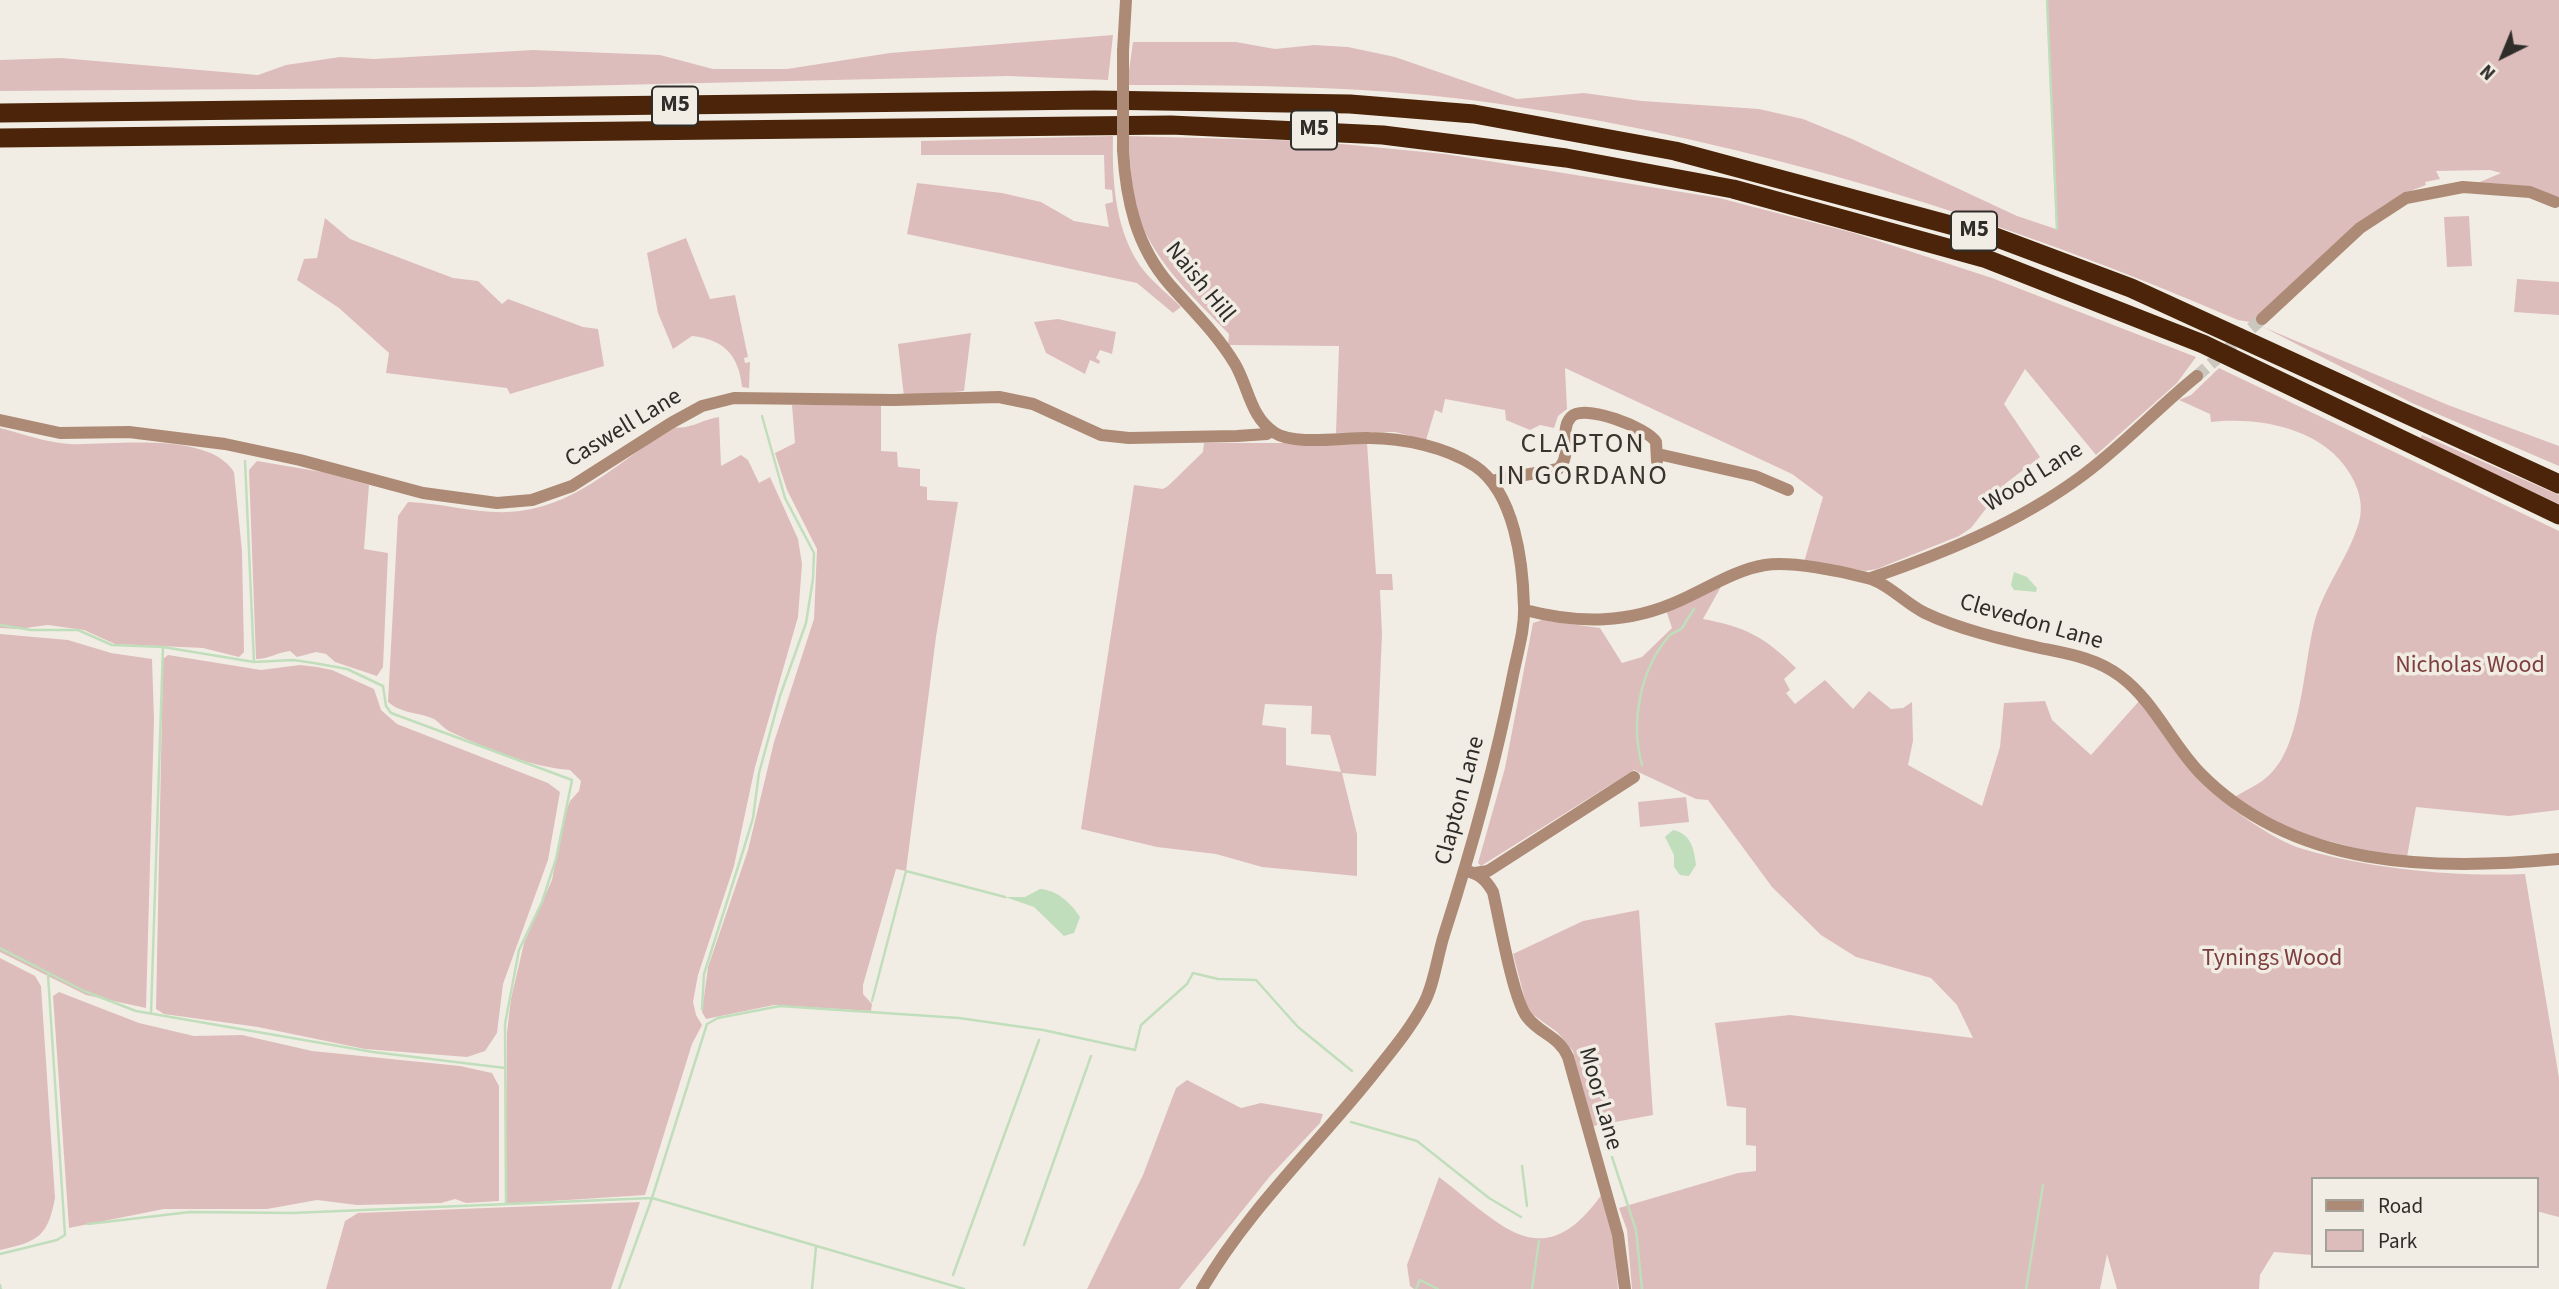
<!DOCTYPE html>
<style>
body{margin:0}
#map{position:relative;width:2559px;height:1289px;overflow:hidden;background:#f2ede4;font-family:"Source Sans 3",sans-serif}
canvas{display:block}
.legend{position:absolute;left:2311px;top:1177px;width:228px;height:91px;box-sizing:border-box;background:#f2ede4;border:2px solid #a4a09a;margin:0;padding:9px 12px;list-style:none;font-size:21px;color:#2f2d2a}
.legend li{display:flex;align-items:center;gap:14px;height:35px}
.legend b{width:35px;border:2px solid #a4a09a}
.north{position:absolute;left:2468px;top:21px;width:70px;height:70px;-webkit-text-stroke:5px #f2ede4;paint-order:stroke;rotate:223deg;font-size:19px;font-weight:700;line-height:28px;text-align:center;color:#2f2d2a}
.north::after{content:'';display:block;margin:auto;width:24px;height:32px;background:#2f2d2a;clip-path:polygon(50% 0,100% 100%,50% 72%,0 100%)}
</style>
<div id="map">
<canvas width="2559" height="1289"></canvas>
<ul class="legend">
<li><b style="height:9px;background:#ad8a75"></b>Road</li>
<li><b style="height:19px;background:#ddbdbc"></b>Park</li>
</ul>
<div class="north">N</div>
</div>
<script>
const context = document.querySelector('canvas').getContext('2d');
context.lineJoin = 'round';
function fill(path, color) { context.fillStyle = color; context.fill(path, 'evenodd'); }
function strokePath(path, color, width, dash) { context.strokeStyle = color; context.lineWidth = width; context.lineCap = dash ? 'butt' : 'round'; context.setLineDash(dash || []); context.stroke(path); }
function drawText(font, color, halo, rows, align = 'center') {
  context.font = font + ' "Source Sans 3",sans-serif'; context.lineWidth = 7; context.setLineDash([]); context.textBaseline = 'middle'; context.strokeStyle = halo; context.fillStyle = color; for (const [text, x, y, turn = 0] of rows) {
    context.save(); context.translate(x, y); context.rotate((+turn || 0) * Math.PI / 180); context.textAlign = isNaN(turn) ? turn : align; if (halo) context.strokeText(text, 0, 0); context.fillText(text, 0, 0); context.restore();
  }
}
fill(new Path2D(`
 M2047 0H2559V200L2473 185 2501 173 2490 170 2436 171 2440 179 2425 182 2426 185C2351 211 2310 276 2250 322L2238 320C2003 218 1755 142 1500 104 1377 86 1252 85 1127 85L1133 42H1236L1275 49 1314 45 1348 47 1395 57 1517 99 1584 93 1642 101 1759 109 1803 119 1852 139 2017 216 2056 229Z
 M1113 35 1108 80 1008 76 530 87 0 91V60L61 58 258 75 286 65 340 57 374 59 533 50 660 55 713 69H787L890 53Z
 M1113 136C1112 182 1115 235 1145 272 1156 285 1169 295 1181 307L1173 313 1137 283 907 234 917 183 1002 193 1041 202 1074 221 1109 227 1105 204 1113 202 1112 190 1105 189 1104 155H921V141Z
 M1127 136 1311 141 1445 154 1719 198 1854 233 1992 278 2196 357 2177 383 2096 455 2025 369 2004 404 2040 457 2005 484 1971 528 1959 536 1877 569 1865 571 1804 562 1823 497 1792 474 1565 368 1567 409 1558 416 1554 428 1540 425 1530 430 1506 420 1505 410 1445 399 1442 413 1435 410 1426 440 1395 432 1336 433 1339 346 1228 345 1229 334C1195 299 1157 265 1139 218 1130 193 1132 163 1127 136Z
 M2469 216 2472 266 2447 267 2444 217Z
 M325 218 350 239 453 278 478 281 502 304 508 299 583 327 598 329 604 366 510 394 507 388 386 373 389 353 339 308 297 280 304 259 317 258Z
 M686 238 710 299 735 295 748 357 744 358 745 363 750 362 749 388 742 387C739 356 724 339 692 336L673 349 658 313 647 253Z
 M2517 279 2559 282V315L2514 312Z
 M1058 319 1116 332 1112 354 1100 350 1096 358 1100 361 1099 364 1090 360 1085 374 1046 353 1034 322Z
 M2263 327 2448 405 2559 446V466L2412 403Z
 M971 333 964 391 904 397 898 344Z
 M2219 368 2559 531V810L2509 816 2416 807 2407 857 2377 854 2292 831 2233 798C2246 790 2263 783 2273 771 2301 741 2304 664 2314 624 2323 588 2349 557 2359 522 2363 507 2360 494 2354 481 2330 430 2263 416 2211 422L2210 414 2179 400 2191 395Z
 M881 404V451L897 452 898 467 920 469V486L927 487V500L958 502 936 637 906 871 896 869 863 985V994L872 1004 871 1011 774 1005 706 1019 702 1012 708 967 748 850 774 742 814 619 817 549 787 490 775 453 795 443 792 405Z
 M719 417 721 466 741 455 748 460 759 483 770 477 798 539 802 564 798 617 755 767 734 866 698 975 693 1002 696 1015 702 1025 692 1044 645 1195 505 1204 507 1032 511 999 524 943 552 880 564 816 570 801 579 791 581 781 570 770C531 767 487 749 451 732 444 729 440 723 434 719 418 712 402 714 388 702L398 516 408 502C445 503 483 516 520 511 582 503 623 457 674 427 690 430 703 419 719 417Z
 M0 428C23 434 45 442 69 444 111 446 207 430 234 472L242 551 244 652 239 657 203 648 115 644 84 630 48 625 18 629 0 628Z
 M2422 435 2559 495V504L2420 439Z
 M1204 443H1367L1376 574H1392L1393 590H1380L1382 634 1376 776 1342 773 1357 834V876L1262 867 1216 854 1157 847 1081 829 1134 485 1163 489 1168 486 1203 452ZM1265 704 1312 706 1311 734 1330 735 1341 772 1286 765V728L1262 725Z
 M257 461 322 472 369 485 364 549 388 553 383 667 377 676 335 662 326 654 316 652 297 657 290 651C278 652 269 659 256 659L249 470Z
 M1723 583 1703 619C1746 627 1765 637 1796 668L1784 679 1790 690 1786 693 1795 704 1825 680 1853 709 1869 691 1891 709 1903 708 1912 702 1913 741 1908 765 1982 806 2000 747 2004 703 2045 701 2052 720 2091 755 2140 700C2168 735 2193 779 2229 806 2245 819 2283 844 2303 849 2370 869 2455 877 2525 874L2559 1078V1217L2536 1211V1179H2312V1255L2274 1252 2260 1275 2259 1289H2117L2107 1254 2100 1289H1632L1627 1230 1619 1208 1738 1173 1756 1171V1146L1746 1145V1108L1727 1106 1715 1023 1790 1015 1973 1038 1957 1005 1931 978 1856 957 1821 935 1772 887 1708 800 1696 799 1634 770 1481 866 1478 863 1505 768 1533 623 1542 620 1600 628 1622 663 1642 657 1672 628 1666 610Z
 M0 634 68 640 111 653 152 659 154 719 146 1008 86 995 0 952Z
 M168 655 261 670 300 665 317 667 332 670 374 689 381 710 397 724 548 783 560 792 548 860 503 984 497 1033 485 1051 467 1057 365 1049 258 1027 164 1014 156 1009 163 659Z
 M1686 797 1689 822 1640 827 1638 802Z
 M1639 910 1653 1115 1588 1127 1573 1051 1557 1032 1528 1011 1513 954 1583 921Z
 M0 958 35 976 41 986 55 1198C48 1237 37 1242 0 1250Z
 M59 992 139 1023 194 1036 242 1035 312 1051 460 1066 492 1073 499 1086V1201L466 1203 455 1199 441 1203 357 1205 317 1200 267 1209H164L69 1228 53 996Z
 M1187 1080 1241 1108 1261 1103 1323 1114 1320 1123 1271 1175 1179 1289H1087L1143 1175 1176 1088Z
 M1439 1177C1501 1224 1542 1279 1602 1194L1613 1232 1618 1289H1414L1410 1286 1407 1265Z
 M640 1202 611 1289H326L345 1221 358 1213Z`), '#ddbdbc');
fill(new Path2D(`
 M2014 572 2027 577 2037 588 2036 592 2014 590 2011 585Z
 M1673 830C1691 834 1694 848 1696 865L1689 876 1680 875 1674 867V855L1665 837Z
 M1040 889C1057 890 1071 903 1080 917L1074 933 1064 936 1034 907 1005 897H1025Z`), '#c0debb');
strokePath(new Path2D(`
 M2047 0 2057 229
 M245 461 254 662
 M0 625 31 630H78L112 645 163 647 254 662 293 660 314 663 347 669 383 686 386 706 391 713 572 780 556 859 542 902 519 950 505 1024 506 1203
 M1642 765C1630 722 1640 670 1669 636 1672 632 1678 632 1682 628 1686 622 1690 615 1694 609
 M0 948 84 991 136 1011 373 1052 505 1068
 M872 1001 906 871 1005 897
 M702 1009 704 974 744 848 753 818 759 773 780 696 806 623 813 579 814 553 785 498 762 416
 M151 1013 163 647
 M1351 1122 1417 1141 1489 1198 1521 1217
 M1612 1157 1636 1230 1642 1289
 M1522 1166 1527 1206
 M88 1224 190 1212 292 1213 652 1198 707 1024 718 1018 780 1006 959 1018 1043 1030 1135 1050 1141 1025 1187 984 1193 973 1218 979 1256 980 1298 1027 1352 1071
 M1024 1245 1091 1056
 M0 1254 57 1240 65 1235 48 975
 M953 1275 1039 1040
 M0 1285 1 1289
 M619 1289 652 1198 964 1289
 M812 1289 816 1247
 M1416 1289 1420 1280 1438 1289
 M1532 1289 1539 1241
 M2026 1289 2043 1185`), '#c0debb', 2.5);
strokePath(new Path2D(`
 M2197 376 2262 319`), '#cbc7bf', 12, [12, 6]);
strokePath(new Path2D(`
 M1123 51 1126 0
 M1123 150C1126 200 1136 246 1170 285 1193 311 1217 334 1235 364 1249 388 1250 417 1275 433 1295 446 1345 437 1369 438 1403 438 1446 447 1475 466 1515 493 1523 563 1524 607 1525 631 1516 657 1512 680 1495 766 1471 851 1444 935 1437 957 1434 986 1423 1005 1409 1031 1389 1054 1371 1077 1315 1147 1247 1211 1202 1289
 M2262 319 2360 228 2406 198 2463 187 2530 192 2555 202
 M0 420 60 433 129 432 225 444 300 460 423 493 497 503 532 500 572 486 671 423 702 406 734 398 894 400 999 397 1033 404 1101 435 1129 438 1237 436 1267 434 1271 431
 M1658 454 1755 476 1788 490
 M1491 481 1558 469C1574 454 1558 431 1571 417 1584 403 1648 428 1656 442L1657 461
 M1871 578C1944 553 2016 524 2079 478 2121 448 2156 409 2197 376
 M1525 610C1579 624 1629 624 1681 600 1708 588 1735 570 1765 565 1791 561 1841 571 1867 578 1888 583 1906 604 1925 613 1958 629 2005 640 2040 648 2069 654 2096 658 2120 676 2154 701 2171 743 2200 773 2294 869 2434 871 2559 859
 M1465 871C1479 873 1486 880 1493 892 1499 918 1513 999 1527 1017 1540 1034 1559 1036 1568 1057L1618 1235 1625 1289
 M1475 873 1488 871 1634 777`), '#ad8a75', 12);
strokePath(new Path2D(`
 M0 113 1095 100 1350 104 1474 114 1675 151 1995 237 2131 288 2559 484
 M0 138 1171 125 1383 135 1566 158 1733 189 1984 258 2203 344 2559 515`), '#4b2409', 19);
strokePath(new Path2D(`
 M1123 150V51`), '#ad8a75', 12);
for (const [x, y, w] of [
 [675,106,46],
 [1314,130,46],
 [1974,231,46]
]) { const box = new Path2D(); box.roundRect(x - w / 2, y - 19.5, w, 39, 5); context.fillStyle = '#f2ede4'; context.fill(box); strokePath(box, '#2f2d2a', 2); }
drawText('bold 23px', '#2f2d2a', null, [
 ["M5",675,106],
 ["M5",1314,130],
 ["M5",1974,231]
]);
drawText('24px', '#2f2d2a', '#f2ede4', [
 ["Naish Hill",1199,283,51],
 ["Caswell Lane",624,429,-31],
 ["Wood Lane",2034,478,-32],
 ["Clevedon Lane",2031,623,16],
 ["Clapton Lane",1461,801,-75],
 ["Moor Lane",1599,1099,74]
]);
drawText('24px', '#7e3f3f', '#f2ede4', [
 ["Nicholas Wood",2470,667],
 ["Tynings Wood",2272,960]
]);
context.letterSpacing = '2px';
drawText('28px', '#39352e', '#f2ede4', [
 ["CLAPTON",1583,446],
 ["IN GORDANO",1583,478]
]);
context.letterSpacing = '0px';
</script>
